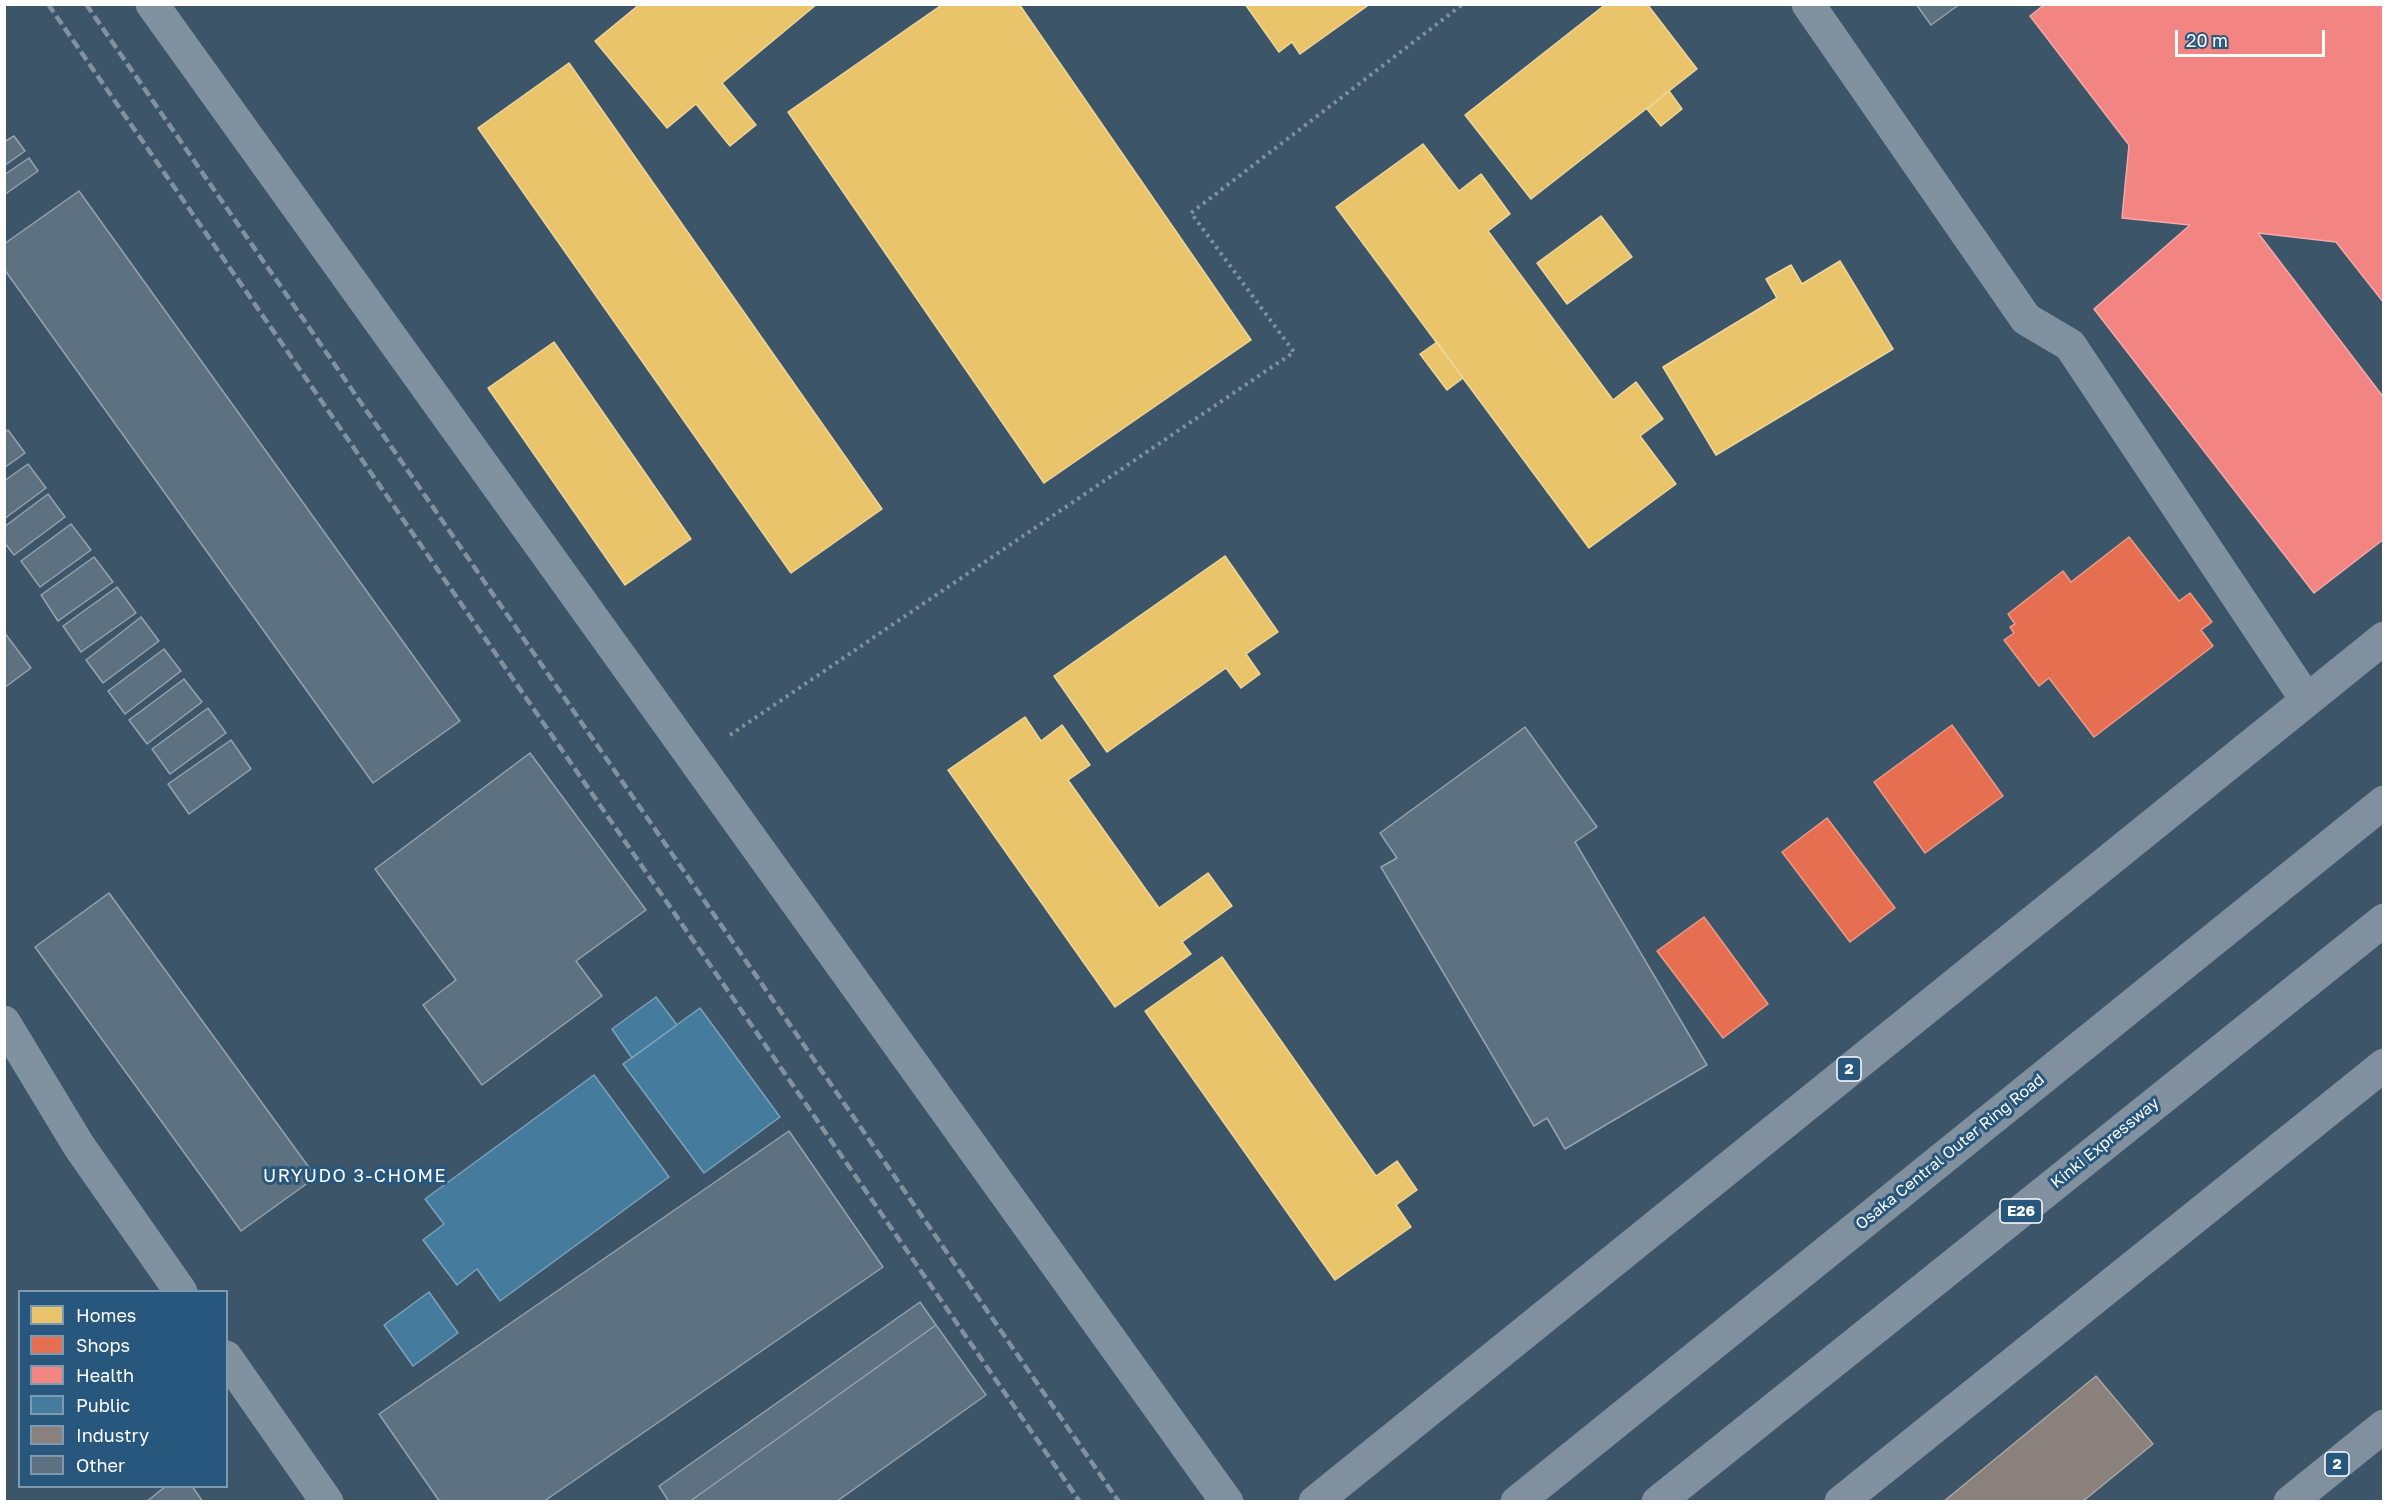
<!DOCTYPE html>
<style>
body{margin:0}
#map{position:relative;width:2388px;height:1506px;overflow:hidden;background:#3c5569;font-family:"Golos Text",sans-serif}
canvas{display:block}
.frame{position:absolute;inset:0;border:6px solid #fff;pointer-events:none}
.legend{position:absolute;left:18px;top:1290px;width:210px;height:198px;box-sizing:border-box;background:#28577d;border:2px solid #7e9ab1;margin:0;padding:8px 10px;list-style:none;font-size:18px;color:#fff}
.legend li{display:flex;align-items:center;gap:12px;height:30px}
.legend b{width:30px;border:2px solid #7e9ab1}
.scale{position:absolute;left:2175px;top:30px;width:150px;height:27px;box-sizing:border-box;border:3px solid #fff;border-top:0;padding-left:8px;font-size:18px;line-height:21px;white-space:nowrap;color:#fff;-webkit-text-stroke:4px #28577d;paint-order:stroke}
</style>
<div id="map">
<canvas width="2388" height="1506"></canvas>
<div class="frame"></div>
<ul class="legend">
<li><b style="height:16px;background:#e9c46a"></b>Homes</li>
<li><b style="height:16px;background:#e76f51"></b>Shops</li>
<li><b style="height:16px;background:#f28482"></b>Health</li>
<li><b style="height:16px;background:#457b9d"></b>Public</li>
<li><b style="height:16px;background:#8a817c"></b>Industry</li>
<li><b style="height:16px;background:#5e7181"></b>Other</li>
</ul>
<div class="scale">20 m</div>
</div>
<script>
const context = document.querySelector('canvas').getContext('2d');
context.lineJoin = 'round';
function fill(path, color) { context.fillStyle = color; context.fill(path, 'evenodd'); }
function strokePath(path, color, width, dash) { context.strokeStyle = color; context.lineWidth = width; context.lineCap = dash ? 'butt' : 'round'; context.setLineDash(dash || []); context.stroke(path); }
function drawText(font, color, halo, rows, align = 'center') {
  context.font = font + ' "Golos Text",sans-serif'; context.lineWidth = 6; context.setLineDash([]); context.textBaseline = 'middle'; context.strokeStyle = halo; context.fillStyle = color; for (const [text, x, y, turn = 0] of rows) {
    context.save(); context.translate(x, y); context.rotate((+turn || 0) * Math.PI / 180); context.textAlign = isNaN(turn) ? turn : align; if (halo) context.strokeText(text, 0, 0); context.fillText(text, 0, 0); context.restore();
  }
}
const homes = new Path2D(`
 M640 4H817L722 83 756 125 730 146 696 104 667 128 595 41Z
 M943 4H1019L1251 340 1044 483 788 112Z
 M1245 4H1370L1300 54 1292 42 1279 52Z
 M1606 4H1647L1697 69 1531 199 1465 115Z
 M569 63 882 509 791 573 478 128Z
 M1669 91 1682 109 1661 126 1647 109Z
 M1423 144 1459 191 1481 174 1510 214 1488 231 1613 400 1636 382 1663 419 1640 436 1676 484 1589 548 1336 207Z
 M1601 216 1632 257 1567 304 1537 263Z
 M1840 261 1893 349 1716 455 1663 367 1777 298 1766 279 1791 265 1802 284Z
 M554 342 691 539 625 585 488 388Z
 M1437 342 1463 378 1447 390 1420 354Z
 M1225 556 1278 632 1246 654 1260 674 1241 688 1226 668 1107 752 1054 676Z
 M1025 717 1041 741 1062 725 1090 765 1068 780 1159 908 1208 873 1232 906 1182 942 1191 954 1115 1007 948 770Z
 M1222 957 1376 1176 1397 1161 1417 1190 1396 1205 1411 1227 1335 1280 1145 1011Z`);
fill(homes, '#e9c46a');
strokePath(homes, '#f0d697', 1.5);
const shops = new Path2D(`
 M2129 537 2179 601 2190 593 2212 622 2201 630 2213 646 2094 737 2049 678 2039 686 2004 640 2014 633 2010 627 2015 624 2008 614 2063 571 2071 582Z
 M1952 725 2003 796 1925 853 1874 782Z
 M1827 818 1895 908 1850 942 1782 852Z
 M1704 917 1768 1004 1723 1038 1657 951Z`);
fill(shops, '#e76f51');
strokePath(shops, '#ee9a85', 1.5);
const health = new Path2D(`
 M2045 4H2384V303L2336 242 2258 233 2384 398V539L2314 593 2094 309 2190 225 2122 218 2129 145 2030 16Z`);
fill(health, '#f28482');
strokePath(health, '#f6a9a8', 1.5);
const public = new Path2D(`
 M656 997 677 1025 632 1058 612 1029Z
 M700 1008 780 1117 704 1173 623 1064Z
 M594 1075 669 1177 500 1301 477 1269 457 1285 423 1240 444 1224 425 1199Z
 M429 1292 458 1333 413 1366 384 1325Z`);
fill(public, '#457b9d');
strokePath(public, '#7da3ba', 1.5);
const industry = new Path2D(`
 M2096 1376 2153 1444 2082 1502H1943Z`);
fill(industry, '#8a817c');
strokePath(industry, '#ada7a3', 1.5);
const building = new Path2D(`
 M1916 4H1960L1931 25Z
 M14 136 25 151 4 166V142Z
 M29 158 38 171 4 195V175Z
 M79 191 460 721 373 783 4 269V244Z
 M8 430 25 453 4 468V433Z
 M28 464 46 488 4 519V481Z
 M48 494 65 517 14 555 4 542V527Z
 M71 524 91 550 40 587 21 561Z
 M94 557 113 582 58 621 41 595Z
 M117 587 136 613 81 652 63 626Z
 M141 617 159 641 103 683 86 660Z
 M4 632 31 668 4 688Z
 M164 649 181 671 125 714 108 691Z
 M184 679 202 702 147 744 129 720Z
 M208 708 226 733 170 774 152 749Z
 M1525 727 1597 827 1575 842 1707 1065 1565 1149 1547 1118 1534 1126 1381 867 1397 858 1380 833Z
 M231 740 251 769 189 814 168 784Z
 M530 753 646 910 576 961 602 996 482 1085 423 1005 456 980 375 869Z
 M109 893 316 1177 241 1231 35 947Z
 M789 1131 883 1267 543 1502H440L379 1414Z
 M920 1302 936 1325 689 1502H669L659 1486Z
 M936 1325 986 1395 836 1502H689Z
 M166 1486H192L203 1502H146Z`);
fill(building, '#5e7181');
strokePath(building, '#94a3af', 1.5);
strokePath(new Path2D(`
 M730 735 1294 352 1191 213 1463 4`), '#8091a0', 4, [3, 4.5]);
strokePath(new Path2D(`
 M1808 4 2026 319 2070 345 2306 699`), '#8091a0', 33);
strokePath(new Path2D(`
 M152 4 1227 1502
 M4 1022 79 1146 181 1292
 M226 1357 327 1502`), '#8091a0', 33);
strokePath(new Path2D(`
 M1315 1502 2384 638
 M1517 1502 2384 802
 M2290 1502 2384 1426`), '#80909f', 33);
strokePath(new Path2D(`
 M1658 1502 2384 920
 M1841 1502 2384 1065`), '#8291a0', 33);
strokePath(new Path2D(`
 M48 4 1080 1502
 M86 4 1119 1502`), '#8291a0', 4.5, [10, 4.5]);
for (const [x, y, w] of [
 [1849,1069,24],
 [2021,1211,42],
 [2337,1464,24]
]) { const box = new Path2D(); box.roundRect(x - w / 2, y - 12, w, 24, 4.5); context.fillStyle = '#28577d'; context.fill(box); strokePath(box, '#fff', 1.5); }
drawText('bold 15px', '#fff', null, [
 ["2",1849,1069],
 ["E26",2021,1211],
 ["2",2337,1464]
]);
drawText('16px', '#fff', '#28577d', [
 ["Kinki Expressway",2105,1143,-39],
 ["Osaka Central Outer Ring Road",1950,1152,-39]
]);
context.letterSpacing = '1.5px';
drawText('18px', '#fff', '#28577d', [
 ["URYUDO 3-CHOME",355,1176]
]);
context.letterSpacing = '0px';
</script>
